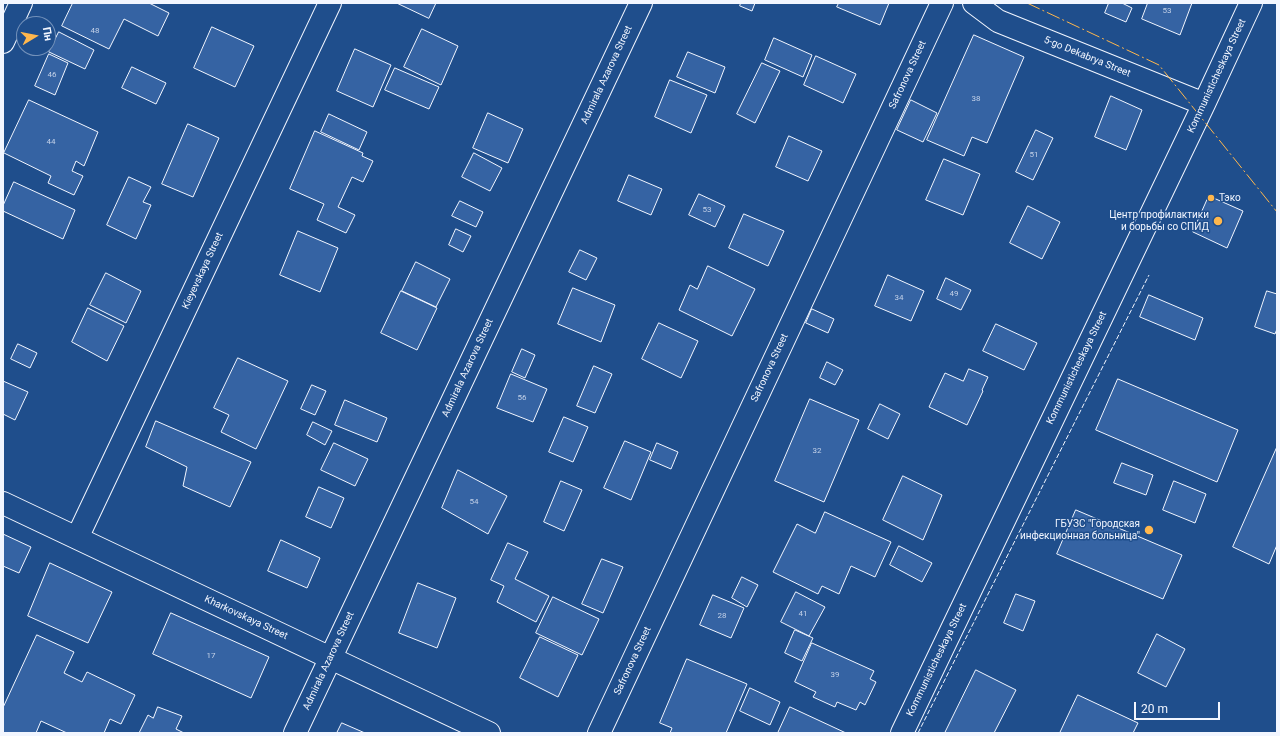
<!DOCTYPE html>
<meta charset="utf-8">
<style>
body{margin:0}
#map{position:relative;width:1280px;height:736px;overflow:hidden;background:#1f4e8c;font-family:Roboto,sans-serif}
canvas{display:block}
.frame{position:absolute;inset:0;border:4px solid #f2f6ff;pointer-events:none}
.north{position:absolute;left:16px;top:16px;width:40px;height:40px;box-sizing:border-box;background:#1f4e8c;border:1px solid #7391ba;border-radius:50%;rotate:80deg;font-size:11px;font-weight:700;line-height:16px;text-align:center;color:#f2f6ff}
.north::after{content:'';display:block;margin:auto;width:14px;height:18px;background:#ffb74d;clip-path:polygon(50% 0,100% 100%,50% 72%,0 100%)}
.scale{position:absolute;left:1134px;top:702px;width:86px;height:18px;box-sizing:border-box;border:2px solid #f2f6ff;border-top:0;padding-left:5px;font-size:12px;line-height:14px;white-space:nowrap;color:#f2f6ff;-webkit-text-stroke:3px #1f4e8c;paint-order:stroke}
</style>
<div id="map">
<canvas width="1280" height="736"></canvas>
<div class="frame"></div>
<div class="north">Пн</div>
<div class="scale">20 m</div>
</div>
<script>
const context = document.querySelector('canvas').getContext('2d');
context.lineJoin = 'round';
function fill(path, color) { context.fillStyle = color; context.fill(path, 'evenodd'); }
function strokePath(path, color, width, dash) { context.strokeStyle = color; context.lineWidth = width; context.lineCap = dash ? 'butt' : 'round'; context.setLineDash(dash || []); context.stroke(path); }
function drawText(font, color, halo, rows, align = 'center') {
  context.font = font + ' Roboto,sans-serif'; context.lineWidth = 3; context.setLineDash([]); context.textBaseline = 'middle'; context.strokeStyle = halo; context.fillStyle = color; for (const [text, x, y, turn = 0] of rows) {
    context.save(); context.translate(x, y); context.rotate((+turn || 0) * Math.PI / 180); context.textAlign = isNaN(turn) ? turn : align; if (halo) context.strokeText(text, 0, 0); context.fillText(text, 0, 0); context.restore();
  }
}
const building = new Path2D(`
 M73 3H149L169 13 158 36 124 19 109 49 62 26Z
 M397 3H436L429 18Z
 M741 3H755L752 11 740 6Z
 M839 3H889L880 25 837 7Z
 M1109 3H1122L1132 8 1126 22 1105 13Z
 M1148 3H1192L1180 35 1142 19Z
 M212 27 254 46 235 87 194 68Z
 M422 29 458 46 441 85 404 67Z
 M59 32 94 50 85 69 49 52Z
 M974 35 1024 57 987 143 972 137 964 156 927 140Z
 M774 38 812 55 803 77 765 60Z
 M355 49 391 65 373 107 337 91Z
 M688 52 725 67 715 93 677 77Z
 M49 54 68 63 55 95 35 86Z
 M816 56 856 74 843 103 804 85Z
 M762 63 780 71 755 123 737 114Z
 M132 67 166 83 156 104 122 88Z
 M395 68 439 87 429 109 385 90Z
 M670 80 707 95 691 133 655 117Z
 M1111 96 1142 110 1126 150 1095 137Z
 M29 100 98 132 84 166 76 161 72 171 83 176 74 195 48 183 51 176 4 153Z
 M911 100 937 113 923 142 897 130Z
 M488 113 523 129 508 163 473 148Z
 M329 114 367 132 359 150 321 132Z
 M188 124 219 138 193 197 162 184Z
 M1036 130 1053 138 1033 180 1016 172Z
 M315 131 363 153 362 156 373 161 363 182 352 177 338 207 355 215 346 233 317 220 324 204 290 189Z
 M789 136 822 151 808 181 776 167Z
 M474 153 502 168 490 191 462 177Z
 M944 159 980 174 963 215 926 200Z
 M629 175 662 189 651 215 618 201Z
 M129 177 151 187 143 202 151 205 136 239 107 225Z
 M14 182 75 210 63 239 3 211V206Z
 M699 194 725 206 715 227 689 215Z
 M1209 196 1243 211 1227 248 1193 232Z
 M460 201 483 212 476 227 452 216Z
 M1028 206 1060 222 1042 259 1010 243Z
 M744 214 784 231 768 266 729 248Z
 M456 229 471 236 463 252 449 245Z
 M298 231 338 248 320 292 280 275Z
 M580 250 597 258 586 280 569 272Z
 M416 262 450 279 436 307 402 291Z
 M708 266 755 289 732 336 679 310 690 285 697 289Z
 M106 273 141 291 126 323 90 305Z
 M888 275 924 291 911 321 875 306Z
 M946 278 971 290 961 310 937 299Z
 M573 288 615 305 601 342 558 324Z
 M401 291 437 308 417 350 381 333Z
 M1267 291 1277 294V329L1275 334 1255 327Z
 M1149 295 1203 318 1195 340 1140 317Z
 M88 308 124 326 107 361 72 342Z
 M812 309 834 319 828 333 806 323Z
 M659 323 698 341 681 378 642 359Z
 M996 324 1037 343 1024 370 983 351Z
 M18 344 37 353 30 368 11 359Z
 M522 349 535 355 525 378 512 372Z
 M238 358 288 381 256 449 221 432 229 415 214 408Z
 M827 362 843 370 835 385 820 378Z
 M594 366 612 374 595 413 577 406Z
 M969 369 988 377 982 390 983 391 967 425 929 407 945 373 963 381Z
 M511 374 547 389 533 422 497 408Z
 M1118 379 1238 430 1217 482 1096 430Z
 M3 381 28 392 15 420 3 414Z
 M312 385 326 391 315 415 301 409Z
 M810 399 859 420 824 502 775 481Z
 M345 400 387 418 377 442 335 425Z
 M880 404 900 414 888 439 868 429Z
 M564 417 588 427 573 462 549 452Z
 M156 421 251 462 230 507 183 486 187 467 146 447Z
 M313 422 332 431 325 445 307 435Z
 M625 441 651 452 631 500 604 488Z
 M334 443 368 459 355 486 321 470Z
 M657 443 678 452 671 469 650 460Z
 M1277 447V545L1269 564 1233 547Z
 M1122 463 1153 475 1146 495 1114 483Z
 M458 470 507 496 488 534 442 508Z
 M903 476 942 495 923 540 883 520Z
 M561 481 582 490 564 531 544 522Z
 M1174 481 1206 494 1195 523 1163 510Z
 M319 487 344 498 331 528 306 517Z
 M1076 510 1182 555 1163 599 1057 554Z
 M825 512 891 542 875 577 851 566 839 594 822 586 818 594 773 572 797 524 815 533Z
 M3 534 31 547 19 573 3 566Z
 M281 540 320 558 307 588 268 571Z
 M508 543 528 552 515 579 549 596 536 622 497 602 504 586 491 580Z
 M899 546 932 563 922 582 890 565Z
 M602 559 623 567 603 613 582 604Z
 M50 563 112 592 88 643 28 616Z
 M742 577 758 585 747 607 732 598Z
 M418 583 456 598 437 648 399 633Z
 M796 592 825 607 809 636 781 622Z
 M1016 594 1035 601 1023 631 1004 623Z
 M713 595 744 608 731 638 700 625Z
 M553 597 599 619 582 655 536 633Z
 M171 613 269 657 251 698 153 654Z
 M795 630 813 638 802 661 785 653Z
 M1157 634 1185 649 1166 687 1138 673Z
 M37 635 74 652 64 673 82 682 87 672 135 695 121 724 110 719 104 733H67L41 721 36 733H3V708Z
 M540 637 578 655 558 697 520 678Z
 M812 643 874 671 870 679 876 682 865 705 860 702 856 710 837 702 835 707 813 697 816 692 795 682Z
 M687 659 747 684 726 733H670L672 728 660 723Z
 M976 670 1016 690 994 733H945Z
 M750 688 780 702 770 725 740 711Z
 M1078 695 1138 723 1133 733H1060Z
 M158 707 182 716 176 729 184 733H139L148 715 153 718Z
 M790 707 846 733H778Z
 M342 723 365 733H337Z`);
fill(building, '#3563a3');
strokePath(building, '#f2f6ff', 1);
const minor = new Path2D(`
 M974 3 998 21 1204 104
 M3 42 21 3
 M3 503 489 733
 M77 538 330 3
 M295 733 641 3
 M599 733 942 3
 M902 733 1204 104 1251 3`);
strokePath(minor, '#f2f6ff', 24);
strokePath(minor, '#1f4e8c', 22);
strokePath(new Path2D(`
 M918 733 1149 275`), '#f2f6ff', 1, [5, 2]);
strokePath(new Path2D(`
 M1027 3 1159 65 1277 212`), '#ffb74d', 1, [14, 3, 2, 3]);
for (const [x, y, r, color] of [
 [1211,198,4,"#ffb74d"],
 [1218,221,5,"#ffb74d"],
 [1149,530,5,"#ffb74d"]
]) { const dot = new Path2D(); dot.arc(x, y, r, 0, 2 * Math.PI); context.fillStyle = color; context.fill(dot); strokePath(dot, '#1f4e8c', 1.5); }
drawText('8px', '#c3d1e8', null, [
 ["53",1167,11],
 ["48",95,31],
 ["46",52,75],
 ["38",976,99],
 ["44",51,142],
 ["51",1034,155],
 ["53",707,210],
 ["49",954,294],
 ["34",899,298],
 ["56",522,398],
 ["32",817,451],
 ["54",474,502],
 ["41",803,614],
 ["28",722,616],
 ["17",211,656],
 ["39",835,675]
]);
drawText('10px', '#f2f6ff', '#1f4e8c', [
 ["5-go Dekabrya Street",1087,57,22],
 ["Admirala Azarova Street",607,75,-65],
 ["Safronova Street",908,75,-65],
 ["Kommunisticheskaya Street",1217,76,-65],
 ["Kieyevskaya Street",203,271,-65],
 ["Admirala Azarova Street",468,368,-65],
 ["Safronova Street",770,368,-65],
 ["Kommunisticheskaya Street",1077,368,-64],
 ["Kharkovskaya Street",246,618,25],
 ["Kommunisticheskaya Street",937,660,-64],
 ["Admirala Azarova Street",329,661,-65],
 ["Safronova Street",633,661,-65]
]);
drawText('10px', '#f2f6ff', '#1f4e8c', [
 ["Тэко",1219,198,"left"],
 ["Центр профилактики",1209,215],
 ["и борьбы со СПИД",1209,227],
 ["ГБУЗС \"Городская",1140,524],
 ["инфекционная больница\"",1140,536]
], 'right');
</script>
